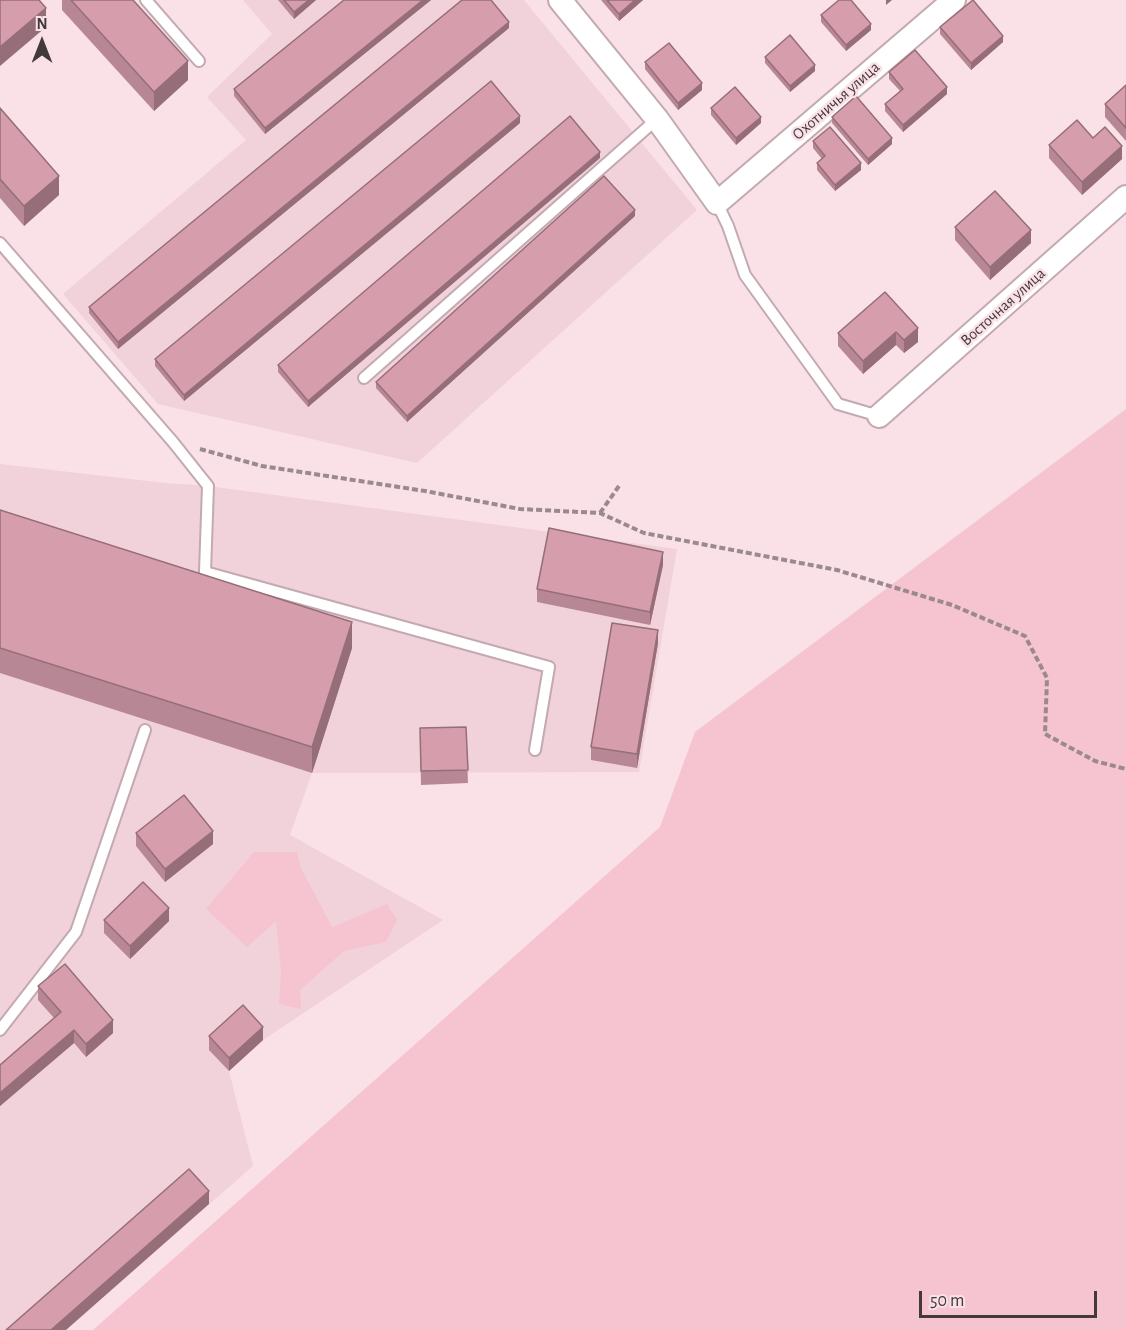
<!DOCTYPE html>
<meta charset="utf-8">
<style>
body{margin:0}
#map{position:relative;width:1126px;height:1330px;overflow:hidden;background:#fae0e7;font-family:"Alegreya Sans",sans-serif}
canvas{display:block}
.north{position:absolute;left:12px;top:12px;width:60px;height:60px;-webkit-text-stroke:4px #fae0e7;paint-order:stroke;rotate:0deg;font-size:16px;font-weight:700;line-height:24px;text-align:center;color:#43393c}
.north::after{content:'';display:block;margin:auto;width:21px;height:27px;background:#43393c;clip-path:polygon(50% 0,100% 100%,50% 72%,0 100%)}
.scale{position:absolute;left:919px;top:1291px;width:178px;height:27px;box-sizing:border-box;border:3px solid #43393c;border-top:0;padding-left:8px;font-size:18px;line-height:21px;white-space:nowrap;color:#43393c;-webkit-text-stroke:4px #fae0e7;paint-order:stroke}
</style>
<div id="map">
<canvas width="1126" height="1330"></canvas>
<div class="north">N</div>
<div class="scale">50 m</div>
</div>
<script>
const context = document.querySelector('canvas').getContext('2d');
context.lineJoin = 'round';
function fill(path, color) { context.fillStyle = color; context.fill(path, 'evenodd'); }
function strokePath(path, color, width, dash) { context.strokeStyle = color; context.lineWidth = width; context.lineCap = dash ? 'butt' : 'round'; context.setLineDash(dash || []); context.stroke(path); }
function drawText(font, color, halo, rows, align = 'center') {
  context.font = font + ' "Alegreya Sans",sans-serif'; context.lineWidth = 5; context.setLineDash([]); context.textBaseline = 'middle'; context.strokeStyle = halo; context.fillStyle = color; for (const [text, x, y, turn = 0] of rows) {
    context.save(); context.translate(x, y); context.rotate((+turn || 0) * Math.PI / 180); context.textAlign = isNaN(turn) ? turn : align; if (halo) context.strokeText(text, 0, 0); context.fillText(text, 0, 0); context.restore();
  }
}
fill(new Path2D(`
 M243 0H524L697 210 417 463 158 404 63 294 246 140 207 97 272 34Z
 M0 464 165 483 208 486 677 549 639 772 312 773 290 835 443 920 263 1040 229 1071 253 1166 66 1330H0Z`), '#f2d2da');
fill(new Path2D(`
 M1126 409V1330H93L660 827 695 732Z
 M254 852H297L301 868 332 927 387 904 397 920 386 942 344 951 300 990 301 1009 279 1004 281 971 276 921 247 947 206 909Z`), '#f6c3d1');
const lane = new Path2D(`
 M146 0 199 61
 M717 203 728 226 745 275 838 404 879 416
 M0 243 173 442 208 486 205 572 549 667 535 750
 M364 378 657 119
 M0 1030 76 932 145 730`);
const street = new Path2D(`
 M560 0 657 119 717 203 954 0
 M879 416 1126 197`);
strokePath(lane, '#c2aab0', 14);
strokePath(street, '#c2aab0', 26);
strokePath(new Path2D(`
 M200 449 262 466 425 491 520 509 600 513 644 533 837 570 952 605 1025 636 1047 678 1045 734 1095 761 1126 769
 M600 513 619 486`), '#9a898e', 4, [6, 3]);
strokePath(lane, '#fff', 10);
strokePath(street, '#fff', 22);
fill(new Path2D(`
 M62 0H133L188 80 154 111 62 10Z
 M278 0H316L294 19Z
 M344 0H431L265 134 234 96V89Z
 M601 0H643L619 21Z
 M821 15 871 30 846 51 821 22Z
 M940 27 1003 42 971 70 940 34Z
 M509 28 118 349 89 313V307Z
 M765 57 815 71 790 92 765 63Z
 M645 62 702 90 678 110 645 69Z
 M889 72 947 94 903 132 885 111V104L900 91 889 79Z
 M1126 85V141L1105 117V104Z
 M0 108 59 195 24 226 0 198Z
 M711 108 761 123 736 145 711 115Z
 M832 117 892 144 868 165 832 123Z
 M520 123 184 401 155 366V359Z
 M813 141 861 170 835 191 817 170V163L822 159 813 148Z
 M1049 145 1122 159 1082 195 1049 158Z
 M600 158 308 407 278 372V365Z
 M635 216 407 422 376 388V382Z
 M955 227 1031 243 990 280 955 240Z
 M885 292 918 342 904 353 896 345 863 374 838 346V333Z
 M0 510 352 648 312 773 0 673Z
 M663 565 650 625 537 602V589Z
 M658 643 637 768 591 760V747Z
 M466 727 468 783 421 785 420 741Z
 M136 833 213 844 165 882 136 846Z
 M104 920 169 921 130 959 104 933Z
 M38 986 113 1033 86 1057 74 1043 0 1106V1065L54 1018 38 1000Z
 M209 1036 263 1040 229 1071 209 1050Z`), '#b88795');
fill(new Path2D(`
 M309 0H316L294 19V12Z
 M423 0H431L265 134V128Z
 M635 0H643L619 21V14Z
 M886 0H892L886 5Z
 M46 8V27L0 66V47Z
 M509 22V28L118 349V342Z
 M871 24V30L846 51V45Z
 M1003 36V42L971 70V63Z
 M188 61V80L154 111V92Z
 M815 65V71L790 92V86Z
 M702 83V90L678 110V103Z
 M947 87V94L903 132V125Z
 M520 116V123L184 401V395Z
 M761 117V123L736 145V138Z
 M892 138V144L868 165V159Z
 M1122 146V159L1082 195V182Z
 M600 152V158L308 407V401Z
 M861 163V170L835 191V185Z
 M59 176V195L24 226V206Z
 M635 210V216L407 422V416Z
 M1031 230V243L990 280V267Z
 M918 328V342L904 353V340Z
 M896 332V345L863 374V361Z
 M663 552V565L650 625V612Z
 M352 622V648L312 773V747Z
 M658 630V643L637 768V754Z
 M213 831V844L165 882V869Z
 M169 908V921L130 959V946Z
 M113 1020V1033L86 1057V1044Z
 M263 1027V1040L229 1071V1058Z
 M74 1030V1043L0 1106V1093Z
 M209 1191V1204L66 1330H51Z`), '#966e79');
const building = new Path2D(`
 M0 0H39L46 8 0 47Z
 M71 0H133L188 61 154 92Z
 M284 0H309L294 12Z
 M344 0H423L265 128 234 89Z
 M462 0H491L509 22 118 342 89 307Z
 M607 0H635L619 14Z
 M839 0H851L871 24 846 45 821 15Z
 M973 0 1003 36 971 63 940 27Z
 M790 35 815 65 790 86 765 57Z
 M669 43 702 83 678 103 645 62Z
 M915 50 947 87 903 125 885 104 903 89 889 72Z
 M491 81 520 116 184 395 155 359Z
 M1126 85V128L1105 104Z
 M735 87 761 117 736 138 711 108Z
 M856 96 892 138 868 159 832 117Z
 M0 108 59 176 24 206 0 179Z
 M570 116 600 152 308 401 278 365Z
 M1077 120 1093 138 1105 127 1122 146 1082 182 1049 145Z
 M830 127 861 163 835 185 817 163 825 156 813 141Z
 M604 176 635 210 407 416 376 382Z
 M995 191 1031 230 990 267 955 227Z
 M885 292 918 328 904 340 896 332 863 361 838 333Z
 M0 510 352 622 312 747 0 648Z
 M549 528 663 552 650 612 537 589Z
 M612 623 658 630 637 754 591 747Z
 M466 727 468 770 421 771 420 728Z
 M184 795 213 831 165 869 136 833Z
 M143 882 169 908 130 946 104 920Z
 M65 964 113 1020 86 1044 74 1030 0 1093V1065L61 1012 38 986Z
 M243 1005 263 1027 229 1058 209 1036Z
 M189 1169 209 1191 51 1330H6Z`);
fill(building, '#d69dad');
strokePath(building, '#966e79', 1.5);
drawText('16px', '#43393c', '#fae0e7', [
 ["Охотничья улица",836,101,-41],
 ["Восточная улица",1003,307,-42]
]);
</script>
